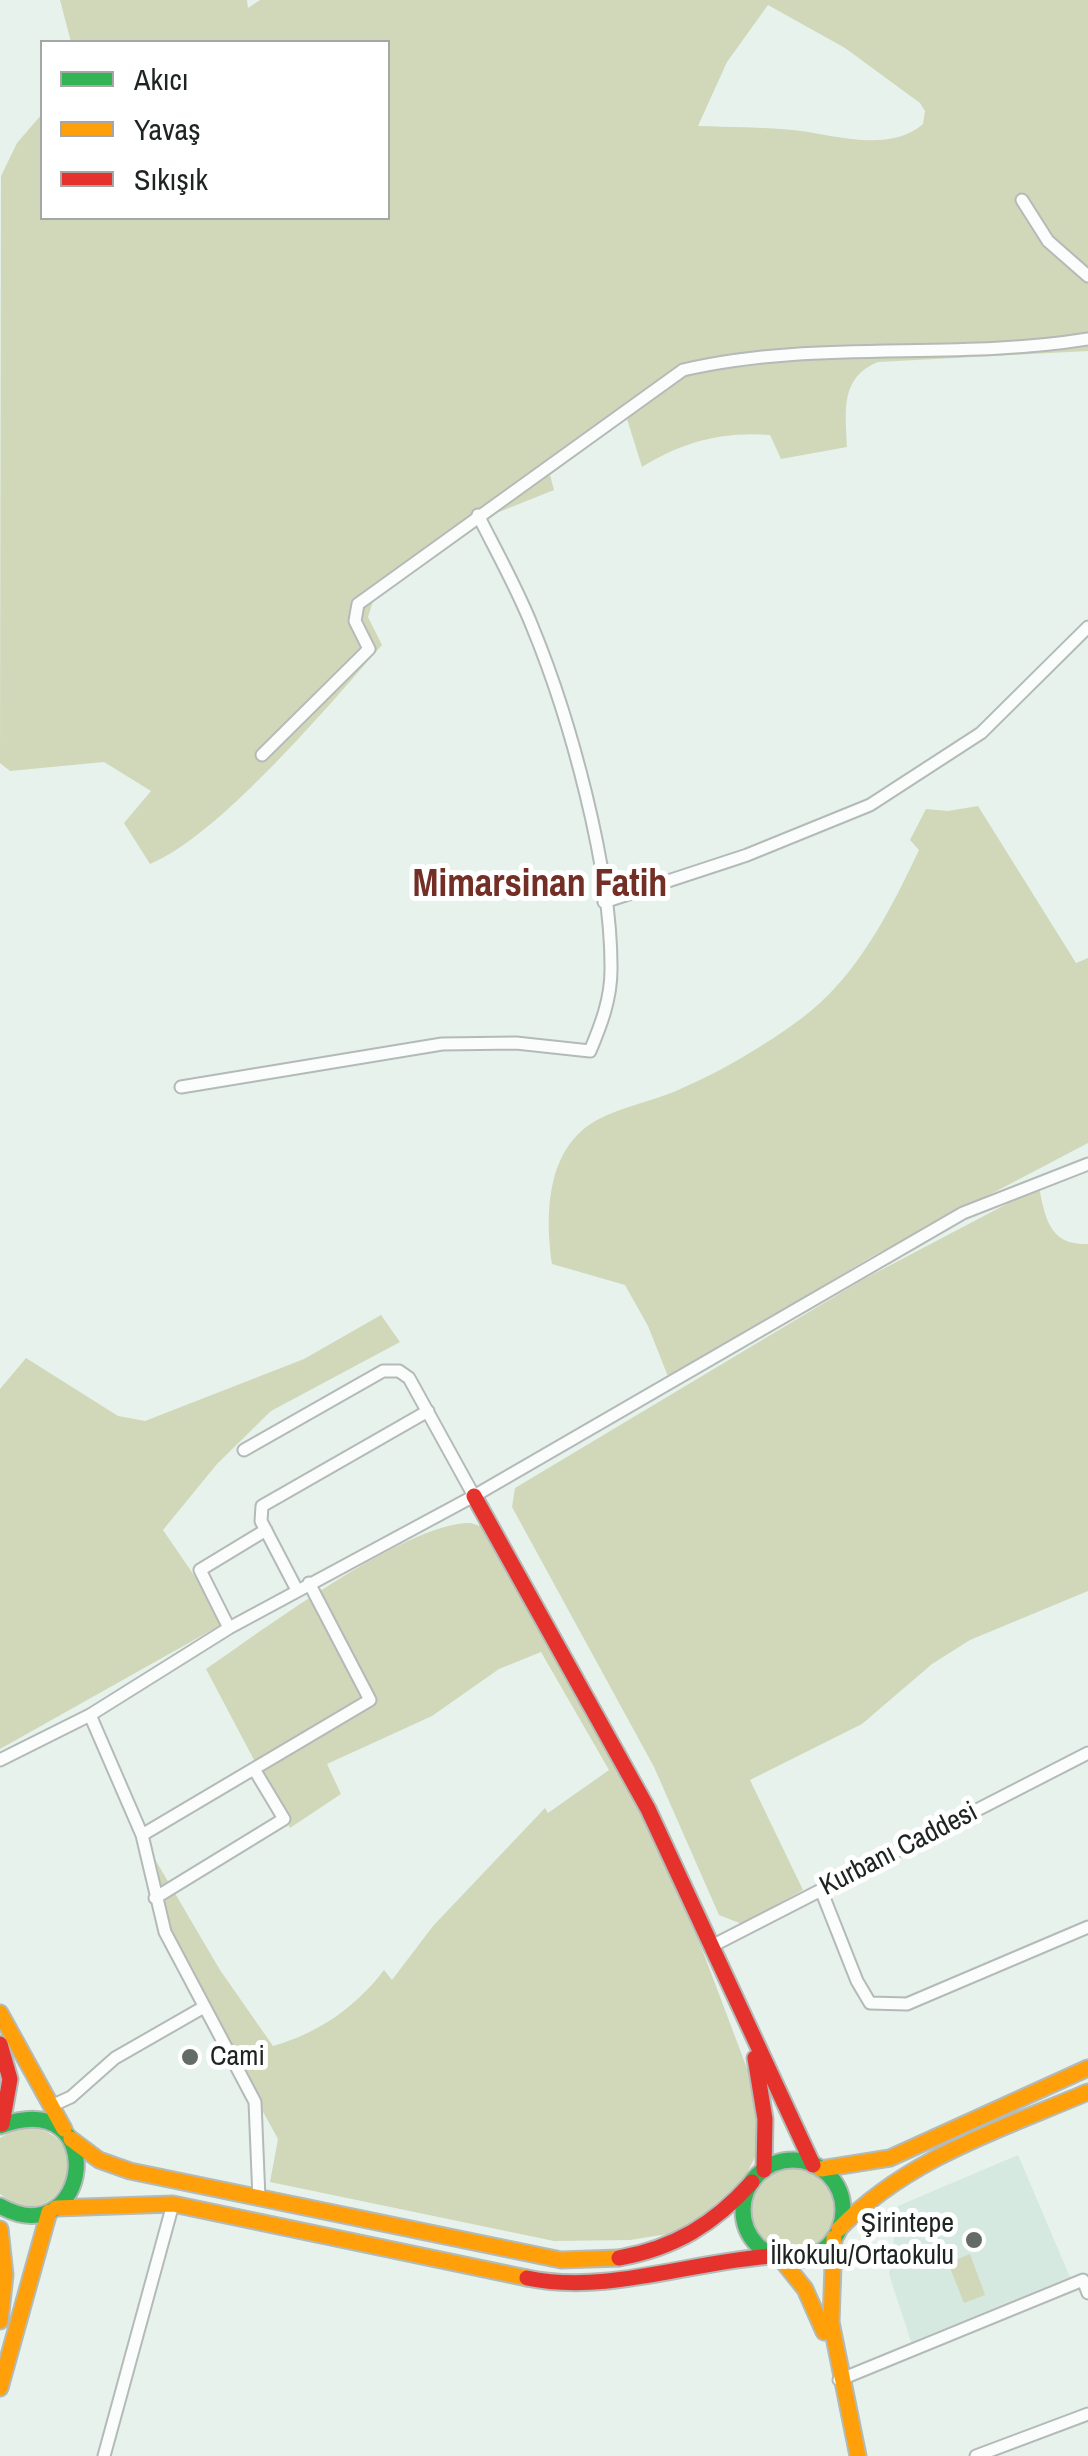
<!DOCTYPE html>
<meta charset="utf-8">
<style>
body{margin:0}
#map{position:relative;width:1088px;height:2456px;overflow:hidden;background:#e7f2ed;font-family:"Archivo Narrow",sans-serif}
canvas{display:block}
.legend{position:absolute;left:40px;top:40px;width:350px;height:180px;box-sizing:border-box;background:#fff;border:2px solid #a5a7a6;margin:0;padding:12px 18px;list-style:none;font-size:30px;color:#1d2421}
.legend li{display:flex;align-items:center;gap:20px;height:50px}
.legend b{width:50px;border:2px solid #a5a7a6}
</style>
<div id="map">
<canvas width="1088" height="2456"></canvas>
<ul class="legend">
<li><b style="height:12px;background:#30b455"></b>Akıcı</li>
<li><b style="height:12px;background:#ff9f0a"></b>Yavaş</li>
<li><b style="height:12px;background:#e5322d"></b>Sıkışık</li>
</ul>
</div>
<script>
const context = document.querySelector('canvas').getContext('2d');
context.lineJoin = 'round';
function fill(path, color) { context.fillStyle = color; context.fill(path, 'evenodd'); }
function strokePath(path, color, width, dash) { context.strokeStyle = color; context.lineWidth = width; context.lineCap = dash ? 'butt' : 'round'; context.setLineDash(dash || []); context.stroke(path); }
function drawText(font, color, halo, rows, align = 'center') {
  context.font = font + ' "Archivo Narrow",sans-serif'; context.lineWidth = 10; context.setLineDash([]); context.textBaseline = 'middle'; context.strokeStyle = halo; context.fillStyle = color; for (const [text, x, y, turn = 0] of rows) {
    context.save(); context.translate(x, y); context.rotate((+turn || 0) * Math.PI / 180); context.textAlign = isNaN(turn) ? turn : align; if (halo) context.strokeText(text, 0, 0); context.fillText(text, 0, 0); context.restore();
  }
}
fill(new Path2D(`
 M1018 2155 1070 2277 911 2342 889 2274 898 2206Z`), '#d5e9e1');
fill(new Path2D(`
 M60 0H247L248 8 260 0H1088V351L878 362C839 378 846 412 847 447L781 459 770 435C723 431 682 442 642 467L627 419 550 475 554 490 499 512 373 601 368 617 382 645C330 704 219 836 150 864L124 823 151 791 104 762 10 771 0 763 1 176 17 143 42 114V218H388V42H71ZM768 5 845 48 920 103 925 111 923 124C889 154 831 134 793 130 761 127 729 127 698 126L727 62Z
 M978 806 1076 963 1088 958V1143L871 1257 669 1379 648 1326 625 1285 552 1264C545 1214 546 1148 597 1120 621 1107 650 1102 676 1091 720 1072 763 1047 802 1018 857 977 890 911 919 850L910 840 926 809 948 811Z
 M1039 1187C1045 1218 1050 1246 1088 1244V1591L970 1640 932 1664 862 1724 750 1780 803 1890 742 1924 719 1915 654 1767 512 1507 515 1488 864 1279Z
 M381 1315 400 1342 271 1411 217 1464 163 1530 226 1622 0 1749V1389L26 1358 118 1416 145 1421 304 1359Z
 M471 1523 483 1527 640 1803 682 1896 754 2087 757 2153 744 2179 699 2218 674 2233 630 2240 554 2241 270 2182 278 2139 173 1948 156 1861 220 1970 273 2046C318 2033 355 2008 384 1970L392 1980 433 1926 545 1808 548 1813 609 1770 541 1652 499 1669 432 1716 327 1764 341 1794 290 1828 206 1669C262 1631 408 1521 471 1523Z
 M20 2126C109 2130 59 2243 0 2194V2138Z
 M750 2210a43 43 0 1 1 86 0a43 43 0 1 1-86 0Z
 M970 2254 985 2295 964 2303 948 2263Z`), '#d0d8b9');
const street = new Path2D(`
 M1022 200 1048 241 1088 276
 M262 755 369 649 355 621 358 604 683 370C815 339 954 361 1088 339
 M604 902 747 855 870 805 981 733 1088 627
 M181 1087 442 1044 516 1043 590 1051C601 1025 611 999 611 970 612 870 570 718 532 626 517 588 496 551 478 515
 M244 1450 383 1371H399L409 1378 474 1496
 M297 1590 261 1521 262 1506 428 1411
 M229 1628 200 1570 266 1530
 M90 1715 142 1835 165 1932 255 2102 259 2199
 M0 1760 90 1715 229 1628 474 1496 963 1213 1088 1164
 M142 1835 370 1700 309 1583
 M821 1890 857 1981 870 2003 907 2004 1088 1927
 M155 1898 284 1819 254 1769
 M710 1947 1088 1753
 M51 2106 71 2097 115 2058 204 2007
 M839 2380 1083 2280 1088 2293
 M104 2456 173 2204
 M976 2456 1088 2414`);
const fast = new Path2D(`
 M0 2126C112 2084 91 2257 0 2206
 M743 2210a50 50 0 1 1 100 0a50 50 0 1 1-100 0Z`);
const slow = new Path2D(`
 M0 2013 64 2129
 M71 2139 99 2160 130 2171 561 2260 619 2258
 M821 2169 890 2158 1088 2068
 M56 2208 173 2204 527 2278
 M0 2229 5 2275 0 2321
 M839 2229C906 2159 1001 2129 1088 2092
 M834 2238 831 2322 858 2456
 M781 2259 805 2289 824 2332
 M0 2388 49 2212`);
const jam = new Path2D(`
 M474 1496 648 1809 813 2165
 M0 2044 10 2079 2 2124
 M755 2058 765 2119 764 2170
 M619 2258C675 2248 714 2224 752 2182
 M527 2278C607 2295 692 2261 773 2256`);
strokePath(street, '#b3bab7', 15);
strokePath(fast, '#b3bab7', 19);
strokePath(slow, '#b3bab7', 19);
strokePath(jam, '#b3bab7', 19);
strokePath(street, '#fbfdfc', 11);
strokePath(fast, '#30b455', 15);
strokePath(slow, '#ff9f0a', 15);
strokePath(jam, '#e5322d', 15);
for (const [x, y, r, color] of [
 [190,2057,10,"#646c68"],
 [974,2240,10,"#646c68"]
]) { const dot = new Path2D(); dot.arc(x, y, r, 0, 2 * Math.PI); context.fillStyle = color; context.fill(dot); strokePath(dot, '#fff', 4); }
drawText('28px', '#1d2421', '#fff', [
 ["Kurbanı Caddesi",899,1850,-27]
]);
drawText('28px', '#1d2421', '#fff', [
 ["Cami",210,2057],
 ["Şirintepe",954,2224,"right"],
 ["İlkokulu/Ortaokulu",954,2256,"right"]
], 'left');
drawText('bold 38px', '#732e25', '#fff', [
 ["Mimarsinan Fatih",540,886]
]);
</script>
